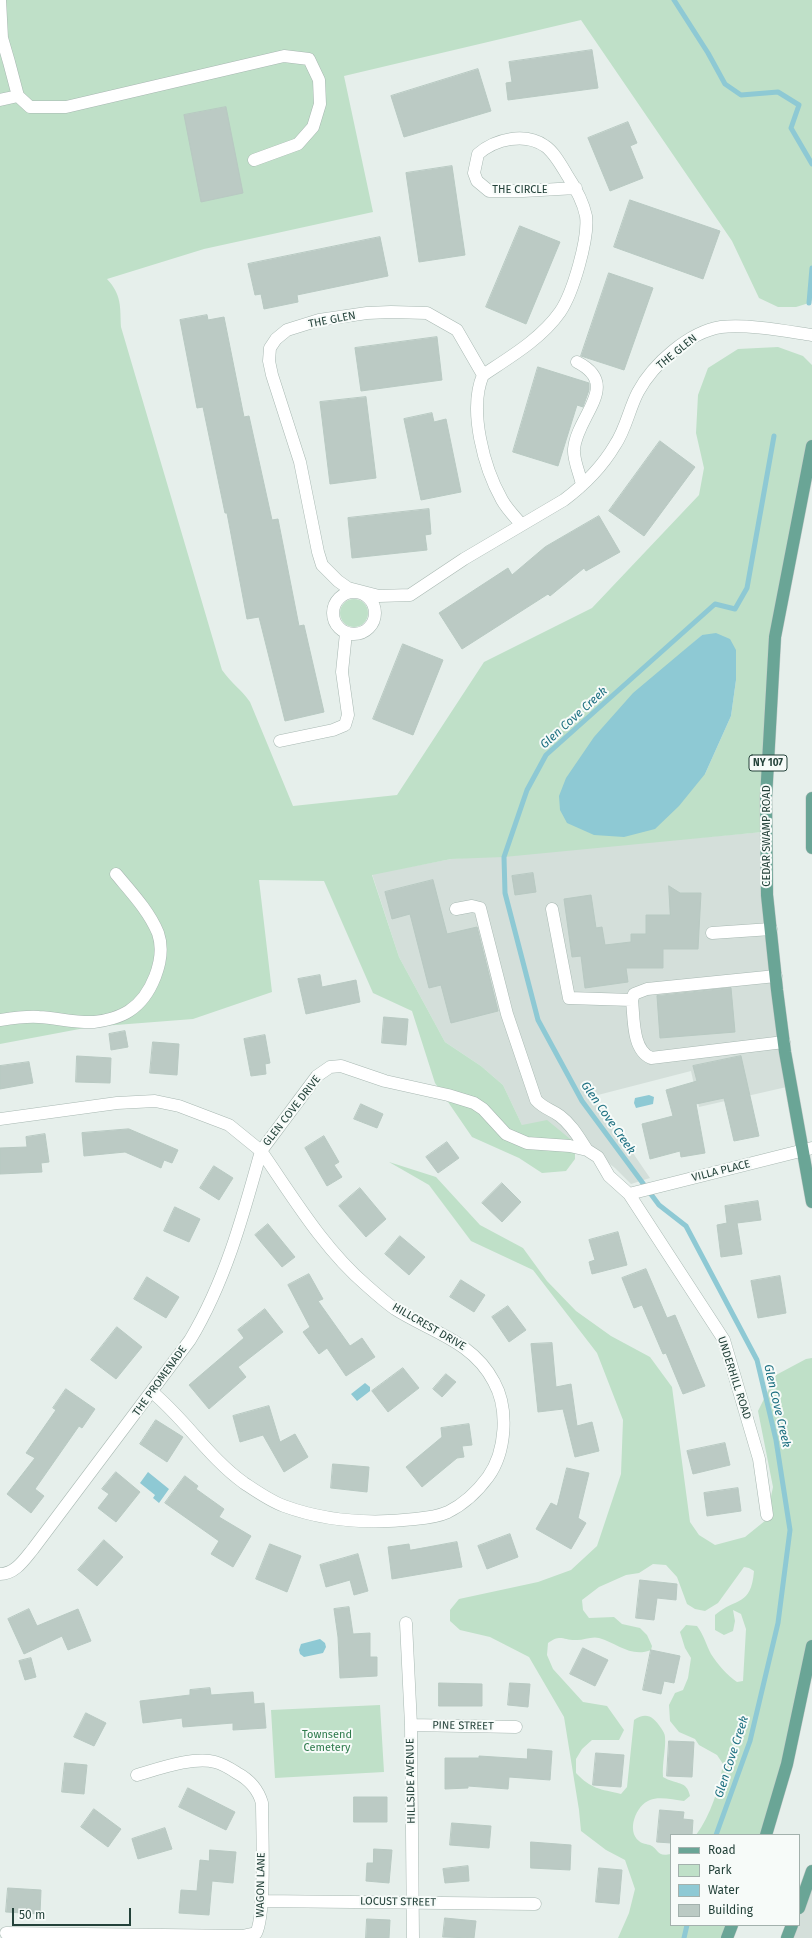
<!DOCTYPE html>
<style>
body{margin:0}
#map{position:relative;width:812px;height:1938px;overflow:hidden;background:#e6efeb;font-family:"Fira Sans",sans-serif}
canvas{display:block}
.legend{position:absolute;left:670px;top:1834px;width:130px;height:92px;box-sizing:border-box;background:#f7fbf9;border:1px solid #a3b1ad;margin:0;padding:5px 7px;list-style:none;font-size:12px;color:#24423a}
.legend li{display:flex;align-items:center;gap:8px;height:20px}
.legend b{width:20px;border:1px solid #a3b1ad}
.scale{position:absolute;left:12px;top:1908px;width:119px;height:18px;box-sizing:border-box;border:2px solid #24423a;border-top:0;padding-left:5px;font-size:12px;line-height:14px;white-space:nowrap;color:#24423a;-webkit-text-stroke:3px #f7fbf9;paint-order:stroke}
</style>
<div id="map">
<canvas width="812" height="1938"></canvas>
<ul class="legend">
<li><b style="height:5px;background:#6aa596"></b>Road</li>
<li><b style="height:11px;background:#bfe0c8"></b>Park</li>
<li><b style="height:11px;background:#8ec9d4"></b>Water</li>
<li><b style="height:11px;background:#bbcac4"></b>Building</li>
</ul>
<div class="scale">50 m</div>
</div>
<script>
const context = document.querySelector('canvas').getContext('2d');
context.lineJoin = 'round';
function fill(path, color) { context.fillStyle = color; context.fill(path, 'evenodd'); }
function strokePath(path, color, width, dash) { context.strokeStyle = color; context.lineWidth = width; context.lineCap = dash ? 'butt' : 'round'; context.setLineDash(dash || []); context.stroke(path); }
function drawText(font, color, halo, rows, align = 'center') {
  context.font = font + ' "Fira Sans",sans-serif'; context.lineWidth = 4; context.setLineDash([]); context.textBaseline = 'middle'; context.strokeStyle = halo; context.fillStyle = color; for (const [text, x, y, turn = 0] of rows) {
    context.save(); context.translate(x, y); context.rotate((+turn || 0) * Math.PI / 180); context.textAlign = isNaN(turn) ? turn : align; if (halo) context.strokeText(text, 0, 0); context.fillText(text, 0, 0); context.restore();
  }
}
fill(new Path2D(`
 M763 832 791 1086 699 1107 691 1071 594 1096 650 1178 631 1184 615 1168 595 1153 522 1125 503 1085 481 1066 445 1042 399 957 372 874 451 859Z
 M812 1871V1938H787L792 1925H799V1908Z`), '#d4dfda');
fill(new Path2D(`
 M0 0H812V300L809 303 796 307H778L759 298 732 241 581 20 344 76 373 212 204 249 107 279C122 295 120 307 121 327L222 670C231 683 242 690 250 702L293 806 397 795 484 662 592 608 699 495 704 468 696 433 698 395 708 368 738 349 778 347 803 356 812 365V446L775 637 763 832 504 857 451 859 372 875 399 957 445 1042 481 1066 503 1085 522 1125 547 1120 575 1143V1159L566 1171 542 1173 519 1158 472 1137 435 1083 412 1011 373 993 324 881 259 880 272 992 193 1019 90 1027 0 1044ZM702 635 736 680 731 716 705 774 683 652Z
 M340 613a14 14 0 1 1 28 0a14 14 0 1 1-28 0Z
 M389 1162 436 1177 480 1225 523 1248 547 1281 576 1311 611 1336 650 1357 672 1387 690 1522 699 1535 715 1545 745 1537 766 1520 773 1487 758 1411 776 1375 806 1359 812 1358V1645L766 1835H696C711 1815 719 1788 723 1764L717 1755 699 1745 695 1739 679 1732 670 1721 669 1705 675 1693 683 1690 688 1678 691 1658 685 1648 680 1632 686 1625 697 1626C704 1635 706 1645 711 1654 718 1665 727 1675 737 1682L743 1681 746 1629 741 1614 733 1610 735 1621 733 1631 724 1635 715 1630V1615C736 1597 751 1607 754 1571L749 1568 744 1567 718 1603 705 1611 695 1609 687 1604 677 1577 666 1565 653 1564 639 1573 626 1575 599 1587 582 1600 583 1610 589 1618 614 1617 622 1624 640 1628 647 1635 652 1646 651 1650C631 1658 617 1643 599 1638 592 1636 584 1640 577 1640 564 1641 561 1633 548 1643L547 1655 553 1669 583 1702 607 1706 624 1730 619 1740H592L582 1749 576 1759V1773C591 1789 600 1789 621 1794L627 1787 634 1720C646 1712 653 1716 661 1728 663 1731 665 1734 665 1737 666 1749 662 1763 663 1777 676 1785 687 1780 690 1796L684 1801C674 1800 659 1796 650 1800 636 1805 626 1831 639 1841 642 1844 647 1844 650 1845 660 1850 656 1857 671 1854V1925H732L726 1938H618L629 1913 635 1889 625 1860 606 1850 581 1831 579 1810 564 1717 529 1657 490 1637 460 1630 450 1621V1610L459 1599 538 1582 571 1570 597 1546 621 1474 623 1420 597 1353 533 1270 471 1241 429 1185Z
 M380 1705 384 1772 275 1778 271 1710Z`), '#bfe0c8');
fill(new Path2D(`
 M716 633 730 639 736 650V680L731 716 705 774 679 806 655 829 624 837 594 835 567 823 560 810 559 796 566 778 594 737 633 693 702 635Z
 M649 1095 654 1097 653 1104 636 1108 634 1103 635 1098Z
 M365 1383 370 1387V1391L357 1401 351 1394Z
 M148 1472 169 1489 159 1503 153 1498 155 1495 140 1483Z
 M320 1639 325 1643 326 1647 323 1653 304 1657 300 1654 299 1650 301 1644Z`), '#8ec9d4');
strokePath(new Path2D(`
 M674 0 708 53 725 84 741 95 778 92 799 105 791 128 812 164
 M809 303 812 268
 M716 1835 750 1741 778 1623 790 1530 776 1440 757 1360 686 1226 659 1205 582 1101 538 1020 505 893 504 857 527 790 546 755 715 604 735 609 747 588 774 436
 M684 1938 687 1925`), '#8ec9d4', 5);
const building = new Path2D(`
 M592 50 598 88 508 100 506 83 512 82 509 62Z
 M478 69 491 111 404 137 391 96Z
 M226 107 243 193 201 202 184 115Z
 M628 122 637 143 630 146 643 178 610 191 588 138Z
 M452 166 465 255 419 262 406 173Z
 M630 200 720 231 703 279 614 247Z
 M520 226 560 242 526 324 486 307Z
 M380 237 388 276 297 295 298 302 264 309 261 294 255 295 248 264Z
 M609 273 653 288 624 370 581 356Z
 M207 315 208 320 224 317 244 417 249 416 272 520 278 519 299 626 304 625 324 712 285 721 259 617 247 619 227 513H225L203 407 197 408 180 320Z
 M437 337 442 380 361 391 355 348Z
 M538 367 589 383V390L583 407 577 405 558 466 513 452Z
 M366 397 376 478 330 484 320 402Z
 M432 413 434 422 446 419 461 492 421 500 404 419Z
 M660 441 695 467 644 536 609 511Z
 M429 509 431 534 425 535 427 550 352 558 348 518Z
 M599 516 620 552 586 571 584 568 550 596 548 594 462 649 439 613 508 568 512 575 545 547Z
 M403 644 443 660 413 735 373 719Z
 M533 873 536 892 515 895 512 876Z
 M433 880 447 934 477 927 498 1011 451 1023 441 985 429 988 410 914 392 919 385 892Z
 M669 886 680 893H701L698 949H663V968H626L628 982 585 988 581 956 572 957 564 899 591 895 596 928 602 927 605 945 631 942V934H646V915H670Z
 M320 975 322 987 356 980 360 1002 306 1014 298 979Z
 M731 988 735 1032 660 1038 657 996Z
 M384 1017 408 1019 406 1045 382 1043Z
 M125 1031 128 1047 111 1050 109 1034Z
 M265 1035 270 1063 265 1064 266 1074 251 1076 244 1039Z
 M153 1042 179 1044 177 1075 150 1073Z
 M77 1056 111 1058 110 1083 76 1082Z
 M741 1056 759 1136 734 1141 724 1098 696 1104 705 1153 681 1157 680 1151 650 1159 642 1124 673 1116 666 1090 697 1081 693 1066Z
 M29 1062 33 1083 0 1089V1066Z
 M361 1104 383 1114 377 1128 354 1119Z
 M129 1129 178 1150 172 1163 164 1160 161 1168 125 1152 84 1156 82 1133Z
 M45 1134 49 1162 41 1163 42 1172 0 1174V1148L27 1147 26 1137Z
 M324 1136 339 1162 334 1165 342 1177 327 1186 305 1148Z
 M447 1142 459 1158 438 1173 426 1157Z
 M214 1166 233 1178 219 1200 200 1188Z
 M502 1183 521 1202 502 1222 482 1203Z
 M360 1188 386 1219 366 1237 339 1206Z
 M758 1201 761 1220 737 1223 742 1254 721 1257 717 1225 727 1223 725 1206Z
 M175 1207 200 1219 189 1242 164 1231Z
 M268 1224 295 1257 282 1267 255 1235Z
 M618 1232 627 1265 592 1274 589 1262 595 1260 589 1240Z
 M400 1236 425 1257 409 1275 385 1254Z
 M646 1269 667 1318 675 1315 705 1386 683 1394 666 1353 663 1354 642 1305 634 1308 622 1278Z
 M309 1274 323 1299 318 1301 350 1346 362 1338 375 1357 346 1376 327 1348 319 1354 303 1332 310 1327 288 1285Z
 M780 1276 786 1313 758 1318 751 1281Z
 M147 1277 179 1297 166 1318 134 1299Z
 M461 1280 485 1295 474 1312 450 1297Z
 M508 1306 526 1330 509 1342 492 1317Z
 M265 1309 283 1332 238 1367 246 1377 209 1409 189 1385 244 1338 238 1330Z
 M117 1327 142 1347 116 1379 91 1360Z
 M552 1343 556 1387 571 1384 577 1426 592 1422 599 1451 575 1457 563 1409 538 1412 531 1344Z
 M403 1368 419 1388 388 1412 372 1391Z
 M446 1374 456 1382 442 1397 433 1389Z
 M66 1389 95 1409 82 1428 79 1426 35 1489 44 1496 31 1513 7 1494 35 1458 26 1453 56 1410 53 1408Z
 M269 1406 280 1442 295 1434 308 1457 284 1472 263 1435 240 1442 233 1416Z
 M156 1420 183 1437 167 1462 140 1444Z
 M469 1424 472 1445 462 1446 464 1457 457 1458 422 1487 406 1467 442 1437 441 1428Z
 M725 1443 730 1465 693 1474 687 1451Z
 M333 1464 369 1467 367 1492 331 1488Z
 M567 1468 589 1473 578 1518 586 1523 571 1549 536 1529 551 1503 557 1506Z
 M116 1472 140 1492 116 1522 98 1508 109 1494 102 1489Z
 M185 1476 198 1486 196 1489 224 1509 219 1517 251 1536 233 1567 211 1554 219 1541 165 1503Z
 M738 1488 741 1511 707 1516 704 1493Z
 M510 1534 518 1557 487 1569 478 1546Z
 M104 1540 123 1557 97 1586 78 1570Z
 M457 1542 462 1567 392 1579 388 1547 409 1544 410 1550Z
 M270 1544 301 1556 287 1592 256 1579Z
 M358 1554 368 1591 354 1595 350 1580 326 1587 320 1565Z
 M640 1580 677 1584 676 1600 657 1598 654 1620 636 1618Z
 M349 1607 353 1634 370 1633V1657H377V1676L340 1678 338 1637 334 1609Z
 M29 1609 37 1626 78 1609 91 1641 68 1650 62 1636 24 1654 8 1619Z
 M583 1648 608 1660 595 1686 570 1674Z
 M651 1650 680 1656 674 1683 664 1681 661 1694 643 1690Z
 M31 1658 36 1677 25 1680 19 1661Z
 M439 1683 482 1684V1706H439Z
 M510 1683 530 1684 528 1707 508 1705Z
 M210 1688 211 1695 253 1692 254 1704 264 1703 266 1728 233 1730V1723L183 1727 182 1718 143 1723 140 1701 190 1695V1690Z
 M86 1713 106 1723 94 1746 74 1737Z
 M669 1741 694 1742 692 1777 667 1776Z
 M528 1749 552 1751 550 1780 509 1777 508 1789 468 1786V1788L445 1789V1758H479V1756L527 1759Z
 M596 1753 624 1755 621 1787 593 1785Z
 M65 1763 87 1765 84 1794 62 1792Z
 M188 1788 235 1812 226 1830 179 1807Z
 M354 1797H387V1822H354Z
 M94 1809 121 1829 108 1847 81 1827Z
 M660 1810 684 1812 683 1819 693 1820 692 1835H671V1843L657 1842Z
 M452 1823 491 1826 489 1848 450 1845Z
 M165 1828 172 1849 138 1859 132 1839Z
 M531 1842 571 1845 570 1870 531 1868Z
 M374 1849 392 1850 389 1883 366 1881 367 1863H373Z
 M210 1850 236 1852 233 1883 212 1881 209 1915 179 1913 181 1890 197 1891 200 1860 209 1861Z
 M468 1866 469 1881 445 1883 443 1869Z
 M599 1868 622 1870 619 1904 596 1902Z
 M8 1888 41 1890 40 1914 6 1912Z
 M445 1918 476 1921 474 1938 443 1937Z
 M367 1919 390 1920 389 1938H366Z`);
fill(building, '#bbcac4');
strokePath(building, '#b8c9c2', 1);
const minor = new Path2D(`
 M0 0 2 38 9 62 18 96 30 107H66L284 56 309 59 319 80 320 104 313 127 298 144 254 160
 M0 100 18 96
 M577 362C622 385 577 415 574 449 573 460 580 474 582 485
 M483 375 457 330 427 313 391 312 367 313 319 320 287 330 276 339 270 348 269 361 272 375 300 462 318 552 322 565 338 581 348 588 379 596 410 595 464 559 564 500C584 485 602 467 615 445 626 429 629 409 638 392 653 364 689 332 721 327 748 324 785 331 812 335
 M483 375C510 357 541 339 560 312 573 293 589 238 586 216 583 201 575 187 567 175 561 165 554 152 545 146 525 132 495 139 478 154L474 173 477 181 489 191H523L576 188
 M483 375C468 410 484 468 502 500 507 509 515 517 521 524
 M333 613a21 21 0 1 1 42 0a21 21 0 1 1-42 0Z
 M280 741 333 730 345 725 348 715 342 672 346 633
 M456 909 472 906 480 908 507 1014 536 1100C544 1109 551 1109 560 1116 572 1125 579 1138 587 1150
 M552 909 569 998 632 1000
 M712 933 771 929
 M776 976 647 989 634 994 632 1000C634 1018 632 1050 651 1058L784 1042
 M0 1020C13 1018 27 1016 39 1017 57 1018 76 1023 94 1022 105 1021 120 1017 129 1011 151 997 167 959 158 933 149 911 131 892 116 874
 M0 1119 117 1103 155 1101 179 1106 229 1125 261 1151 317 1076 330 1067 341 1066 385 1081 448 1095 474 1103 483 1109 506 1134 527 1143 570 1146 587 1150 598 1157 609 1176 629 1194 724 1340 759 1459 767 1515
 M629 1194 812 1148
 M152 1392C185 1419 209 1458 244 1483 256 1491 270 1501 284 1506 325 1521 372 1524 415 1519 426 1518 437 1517 448 1512 464 1504 477 1492 488 1477 506 1452 509 1409 494 1382 473 1341 431 1332 395 1309 385 1302 375 1293 366 1285 323 1248 293 1197 261 1151
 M0 1574C15 1574 24 1560 33 1549L190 1340C225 1282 243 1216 261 1151
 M406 1623 411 1725 413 1938
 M411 1725 516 1727
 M261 1901 535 1904
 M6 1933 242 1936 256 1933C266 1915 262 1828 262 1803 258 1789 250 1780 237 1773 231 1769 223 1764 215 1762 194 1756 158 1769 137 1775`);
const major = new Path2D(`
 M812 446 775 637 766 798 767 895 777 990 785 1052 812 1202
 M812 798V848
 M766 1835 787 1764 812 1646
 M799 1908 812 1871
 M727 1938 732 1925
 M787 1938 792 1925`);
strokePath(minor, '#a8b8b2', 13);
strokePath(major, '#c2cac8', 13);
strokePath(minor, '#fff', 12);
strokePath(major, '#6aa596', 12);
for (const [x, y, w] of [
 [768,763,38]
]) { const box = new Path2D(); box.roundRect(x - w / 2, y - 8, w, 16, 3); context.fillStyle = '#f7fbf9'; context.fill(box); strokePath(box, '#24423a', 1); }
drawText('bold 10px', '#24423a', null, [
 ["NY 107",768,763]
]);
drawText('11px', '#24423a', '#f7fbf9', [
 ["THE CIRCLE",520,190],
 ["THE GLEN",332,320,-11],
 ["THE GLEN",677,352,-39],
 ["CEDAR SWAMP ROAD",767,836,-90],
 ["GLEN COVE DRIVE",292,1111,-52],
 ["VILLA PLACE",721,1171,-14],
 ["HILLCREST DRIVE",429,1327,30],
 ["UNDERHILL ROAD",734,1378,72],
 ["THE PROMENADE",160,1381,-54],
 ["PINE STREET",463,1726,1],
 ["HILLSIDE AVENUE",411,1781,-91],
 ["WAGON LANE",261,1885,-89],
 ["LOCUST STREET",398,1902,1]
]);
drawText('11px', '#2d7a4b', '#f7fbf9', [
 ["Townsend",327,1735],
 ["Cemetery",327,1748]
]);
drawText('italic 12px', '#1c6f80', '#f7fbf9', [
 ["Glen Cove Creek",574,718,-42],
 ["Glen Cove Creek",608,1118,55],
 ["Glen Cove Creek",777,1406,77],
 ["Glen Cove Creek",732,1757,-72]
]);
</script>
